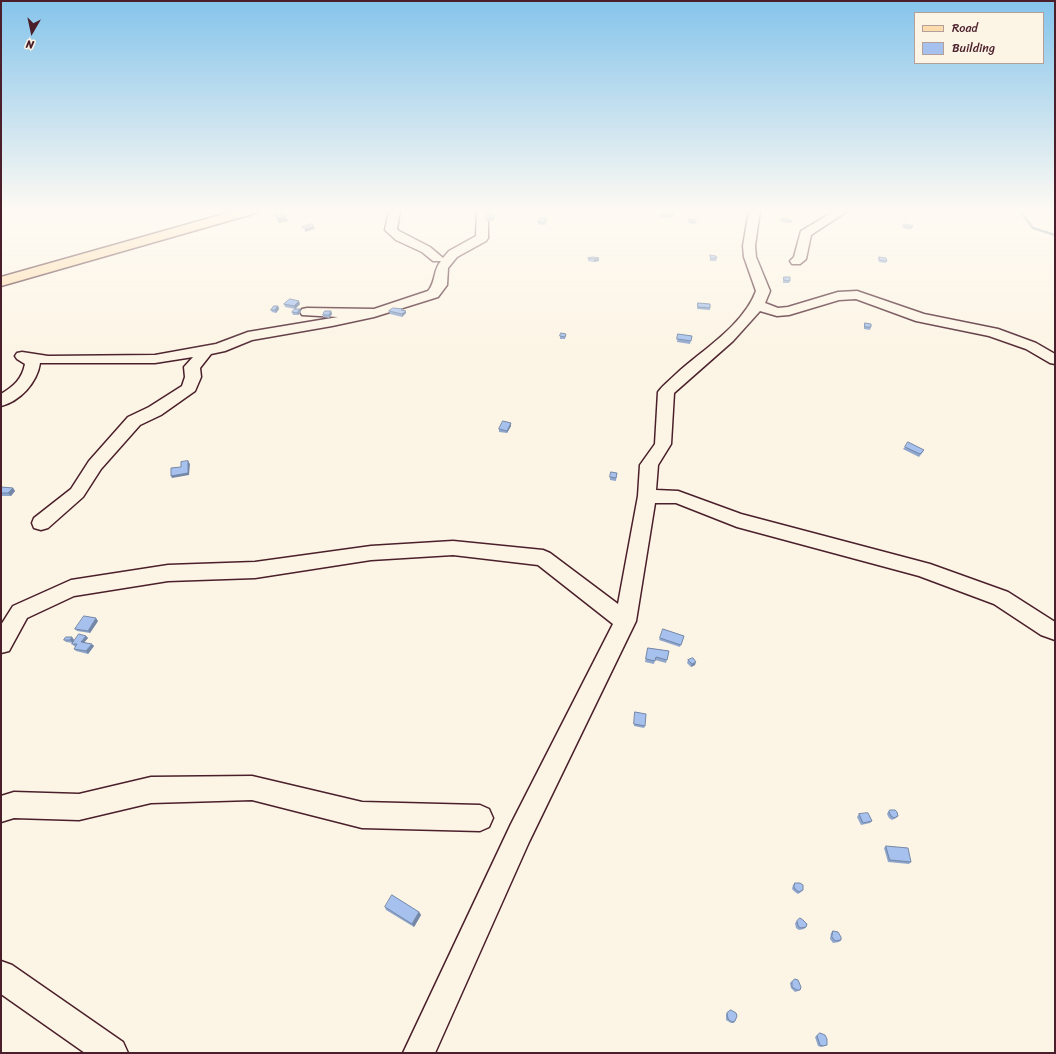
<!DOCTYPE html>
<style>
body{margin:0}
#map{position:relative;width:1056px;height:1054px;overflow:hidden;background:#fcf5e5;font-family:Sriracha,sans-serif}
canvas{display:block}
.frame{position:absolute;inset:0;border:2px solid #4a1f2b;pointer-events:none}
.legend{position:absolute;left:914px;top:12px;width:130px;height:52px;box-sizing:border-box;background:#fcf5e5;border:1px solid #b59f9b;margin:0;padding:5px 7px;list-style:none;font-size:12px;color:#4a1f2b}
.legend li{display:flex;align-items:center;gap:8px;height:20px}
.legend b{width:20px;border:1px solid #b59f9b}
.north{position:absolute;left:12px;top:12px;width:40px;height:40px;-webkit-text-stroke:3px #fcf5e5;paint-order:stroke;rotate:189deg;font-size:11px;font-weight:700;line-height:16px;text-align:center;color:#4a1f2b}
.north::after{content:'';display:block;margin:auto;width:14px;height:18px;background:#4a1f2b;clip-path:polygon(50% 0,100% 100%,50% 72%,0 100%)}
</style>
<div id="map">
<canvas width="1056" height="1054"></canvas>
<div class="frame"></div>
<ul class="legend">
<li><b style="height:5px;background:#fcdcac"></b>Road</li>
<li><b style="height:11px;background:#a6c1ee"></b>Building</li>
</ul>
<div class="north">N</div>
</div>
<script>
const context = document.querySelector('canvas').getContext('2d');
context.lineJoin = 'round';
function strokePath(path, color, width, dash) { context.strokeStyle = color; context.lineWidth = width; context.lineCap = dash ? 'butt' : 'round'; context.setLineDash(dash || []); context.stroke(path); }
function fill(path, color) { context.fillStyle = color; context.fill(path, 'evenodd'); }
strokePath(new Path2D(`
 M1019 210 1033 228 1055 235`), '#7491a1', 2.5);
const minor = new Path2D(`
 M389 210H400L397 229 399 231 430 247 443 258 449 251 476 236 477 210H488V238L486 241 457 257 448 268 447 285 438 297 374 317 332 326 252 340 225 351 211 354 200 368 201 377 195 391 161 415 140 425 101 469 83 497 48 528 41 530 34 528 32 523 34 518 71 489 89 461 128 417 149 407 182 386 185 377 184 367 193 357 155 363H40C37 383 20 401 1 406V394C14 386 22 379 25 364L17 359 15 356 17 353 22 352 48 356 155 355 216 344 248 332 338 317 302 315 300 312 302 309 307 308 374 309 428 291C436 282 433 270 441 261H433L422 252 396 240 385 230Z
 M749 210H760L755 246 756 257 770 291 765 303 778 308 788 307 838 292 857 291 924 314 998 329 1036 343 1055 354V364L1050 363 1026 349 989 336 916 321 856 299 839 300 789 315 777 316 760 311 733 341 674 393 671 444 658 465 656 490 678 491 741 514 930 564 1008 592 1055 622V640L1041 635 994 604 919 576 737 527 676 503H655L636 621 529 842 435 1053H403L511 824 613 624 538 565 453 555 371 560 255 578 168 581 74 596 27 618 9 651 1 653V625L13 606 71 580 168 565 255 562 371 546 453 541 543 550 550 553 618 604 638 496 640 465 655 444 658 392C663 385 670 380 676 374 702 350 743 326 756 291L744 257 743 246Z
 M836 210H849L811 235 806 259 800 264H792L790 261 794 257 801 231Z
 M252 776 362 802 480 805 489 809 493 818 489 827 480 831 362 828 252 800 151 803 79 820 14 818 1 822V796L14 792 79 794 151 777Z
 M1 961 12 965 123 1042 128 1053H85L1 994Z`);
const major = new Path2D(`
 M238 210H257L256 213 1 286V277Z`);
strokePath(minor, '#4a1f2b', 3);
strokePath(major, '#4a1f2b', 3);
fill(minor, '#fcf5e5');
fill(major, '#fcdcac');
fill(new Path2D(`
 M272 210 281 213 288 221 279 223 273 214Z
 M674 212 672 218 660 217V215Z
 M486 214H494V221H486Z
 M689 219 696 220 695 224 688 223Z
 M781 219 792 221 791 223H785L780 221Z
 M547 221 545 225 538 224V222Z
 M903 225 913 226 912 229H906L902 227Z
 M710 255 717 258 716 261H710Z
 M879 257 887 261 886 263 879 262 878 259Z
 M588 258 599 261 594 262 588 261Z
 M784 277 790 281 789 283H783V279Z
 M698 303 710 308V310L697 309Z
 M284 304H300L295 309 285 307Z
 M278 306 279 309 276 313 272 312 271 310Z
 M300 309 301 312 298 315H293L292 312Z
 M403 310 406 311V313L402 317 390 314 389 311Z
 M331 311 332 314 329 318 323 317V315Z
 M865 323 871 327 870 330 864 329V325Z
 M678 334 692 336 690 344 677 342Z
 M560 336H566L565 339H560Z
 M511 423V426L507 433 499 432V429Z
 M905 447 924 450 923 452 919 457 903 449Z
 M617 473 616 481 610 480V477Z
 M1 487 13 488 15 491 11 496H1Z
 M98 621 90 633 77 631 75 629Z
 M86 636 88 638 84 642 94 646 88 654 76 651 74 649 76 647 74 646 72 644Z
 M684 636 680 647 659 640 660 638Z
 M72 637 74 640 73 643 66 642 64 640Z
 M648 648 669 651 666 663 655 660 654 664 645 662Z
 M688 660 695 665 691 667 687 663Z
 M635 712 645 726 644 728 634 726Z
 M890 810 898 816 896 818 892 820 889 818 887 814 888 812Z
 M859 814 872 821 870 823 861 825 857 817Z
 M886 846 911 862 909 864 888 862 884 848Z
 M795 883 803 890 801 892 798 894 795 892 792 889 793 885Z
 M385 907 419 912 421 915 414 927 386 910Z
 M800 918 806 927 804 929 799 930 796 928 795 923Z
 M833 931 841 940 839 942 833 943 830 939 831 933Z
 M795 979 800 990 798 991 795 992 791 988 790 983Z
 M731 1010 735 1021 734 1023H731L726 1020V1014Z
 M820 1033 827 1045 821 1047 818 1046 815 1037Z`), '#8fa6cd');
fill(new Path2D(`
 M286 216 288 221 279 223 278 218Z
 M314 227 315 229 305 232V229Z
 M599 258V261L594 262V259Z
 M299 301 300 304 295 309 294 306Z
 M278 306 279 309 276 313 275 310Z
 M300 309 301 312 298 315 297 313Z
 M331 311 332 314 329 318V315Z
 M406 311V313L402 317V314Z
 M511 423V426L507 433V431Z
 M188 461 190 464 189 475 172 478 171 476Z
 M13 488 15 491 11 496 8 493Z
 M96 618 98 621 90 633 88 631Z
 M86 636 88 638 83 644 81 642Z
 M72 637 74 640 73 643 70 640Z
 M92 644 94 646 88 654 86 651Z
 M696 662 695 665 691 667 692 664Z
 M419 912 421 915 414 927 412 924Z`), '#7487a7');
const building = new Path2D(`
 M272 210H280L281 213 283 212 286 216 278 218Z
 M662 211 674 212 673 216 660 215Z
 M486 214H494V219H486Z
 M540 218H547L545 223 538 222Z
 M786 218 792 221H786L781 219Z
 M689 219 696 220V222L688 221Z
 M312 224 314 227 305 229 302 227Z
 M906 224 913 226 907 227 903 225Z
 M710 255 716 256 717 258H711Z
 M593 257 599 258 594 259 588 258Z
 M879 257 886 258 887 261 880 260Z
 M784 277H790V281L784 280Z
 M290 299 299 301 294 306 284 304Z
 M698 303 710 304V308L698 307Z
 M274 306H278L275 310H271Z
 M393 308 403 309 401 310 406 311 402 314 389 311Z
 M295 309H300L297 313 292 312Z
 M325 311H331L329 315H323Z
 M865 323 871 324V327H865Z
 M561 333 566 334 565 337 560 336Z
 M678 334 692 336 691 341 677 339Z
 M503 421 511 423 507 431 499 429Z
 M908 442 924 450 920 454 905 447Z
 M188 461V473L171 476V468L181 467V462Z
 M611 472 617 473 616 478 610 477Z
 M1 487 13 488 8 493H1Z
 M84 616 96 618 88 631 75 629Z
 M663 629 684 636 681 645 660 638Z
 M79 634 86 636 81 642 92 644 86 651 74 649 77 644H72Z
 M66 637H72L70 640H64Z
 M648 648 669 651 667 660 656 657 655 661 646 659Z
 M693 658 696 662 692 664 688 660Z
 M635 712 646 714 645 726 634 724Z
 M890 810H895L897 812 898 816 894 818 891 816 889 812Z
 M868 813 872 821 863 823 859 814Z
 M886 846 908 848 911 862 890 860Z
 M795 883H800L803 885V890L799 892 796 890 794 887Z
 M392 895 419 912 412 924 385 907Z
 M800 918 803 920 807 924 806 927 801 928 798 926 797 921Z
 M833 931 838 932 841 937V940L835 941 832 937Z
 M795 979 798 980 801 987 800 990H797L792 987V982Z
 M731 1010 736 1013 737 1016 735 1021 732 1022 728 1019 727 1013Z
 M820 1033 825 1035 827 1039V1045L823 1046 820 1045 817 1036Z`);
fill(building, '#a6c1ee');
strokePath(building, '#7487a7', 1);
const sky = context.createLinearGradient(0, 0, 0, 357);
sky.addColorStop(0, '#85c4eb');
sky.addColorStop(0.59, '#fefaf3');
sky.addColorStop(1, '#fefaf300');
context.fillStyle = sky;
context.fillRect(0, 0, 1056, 357);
</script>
